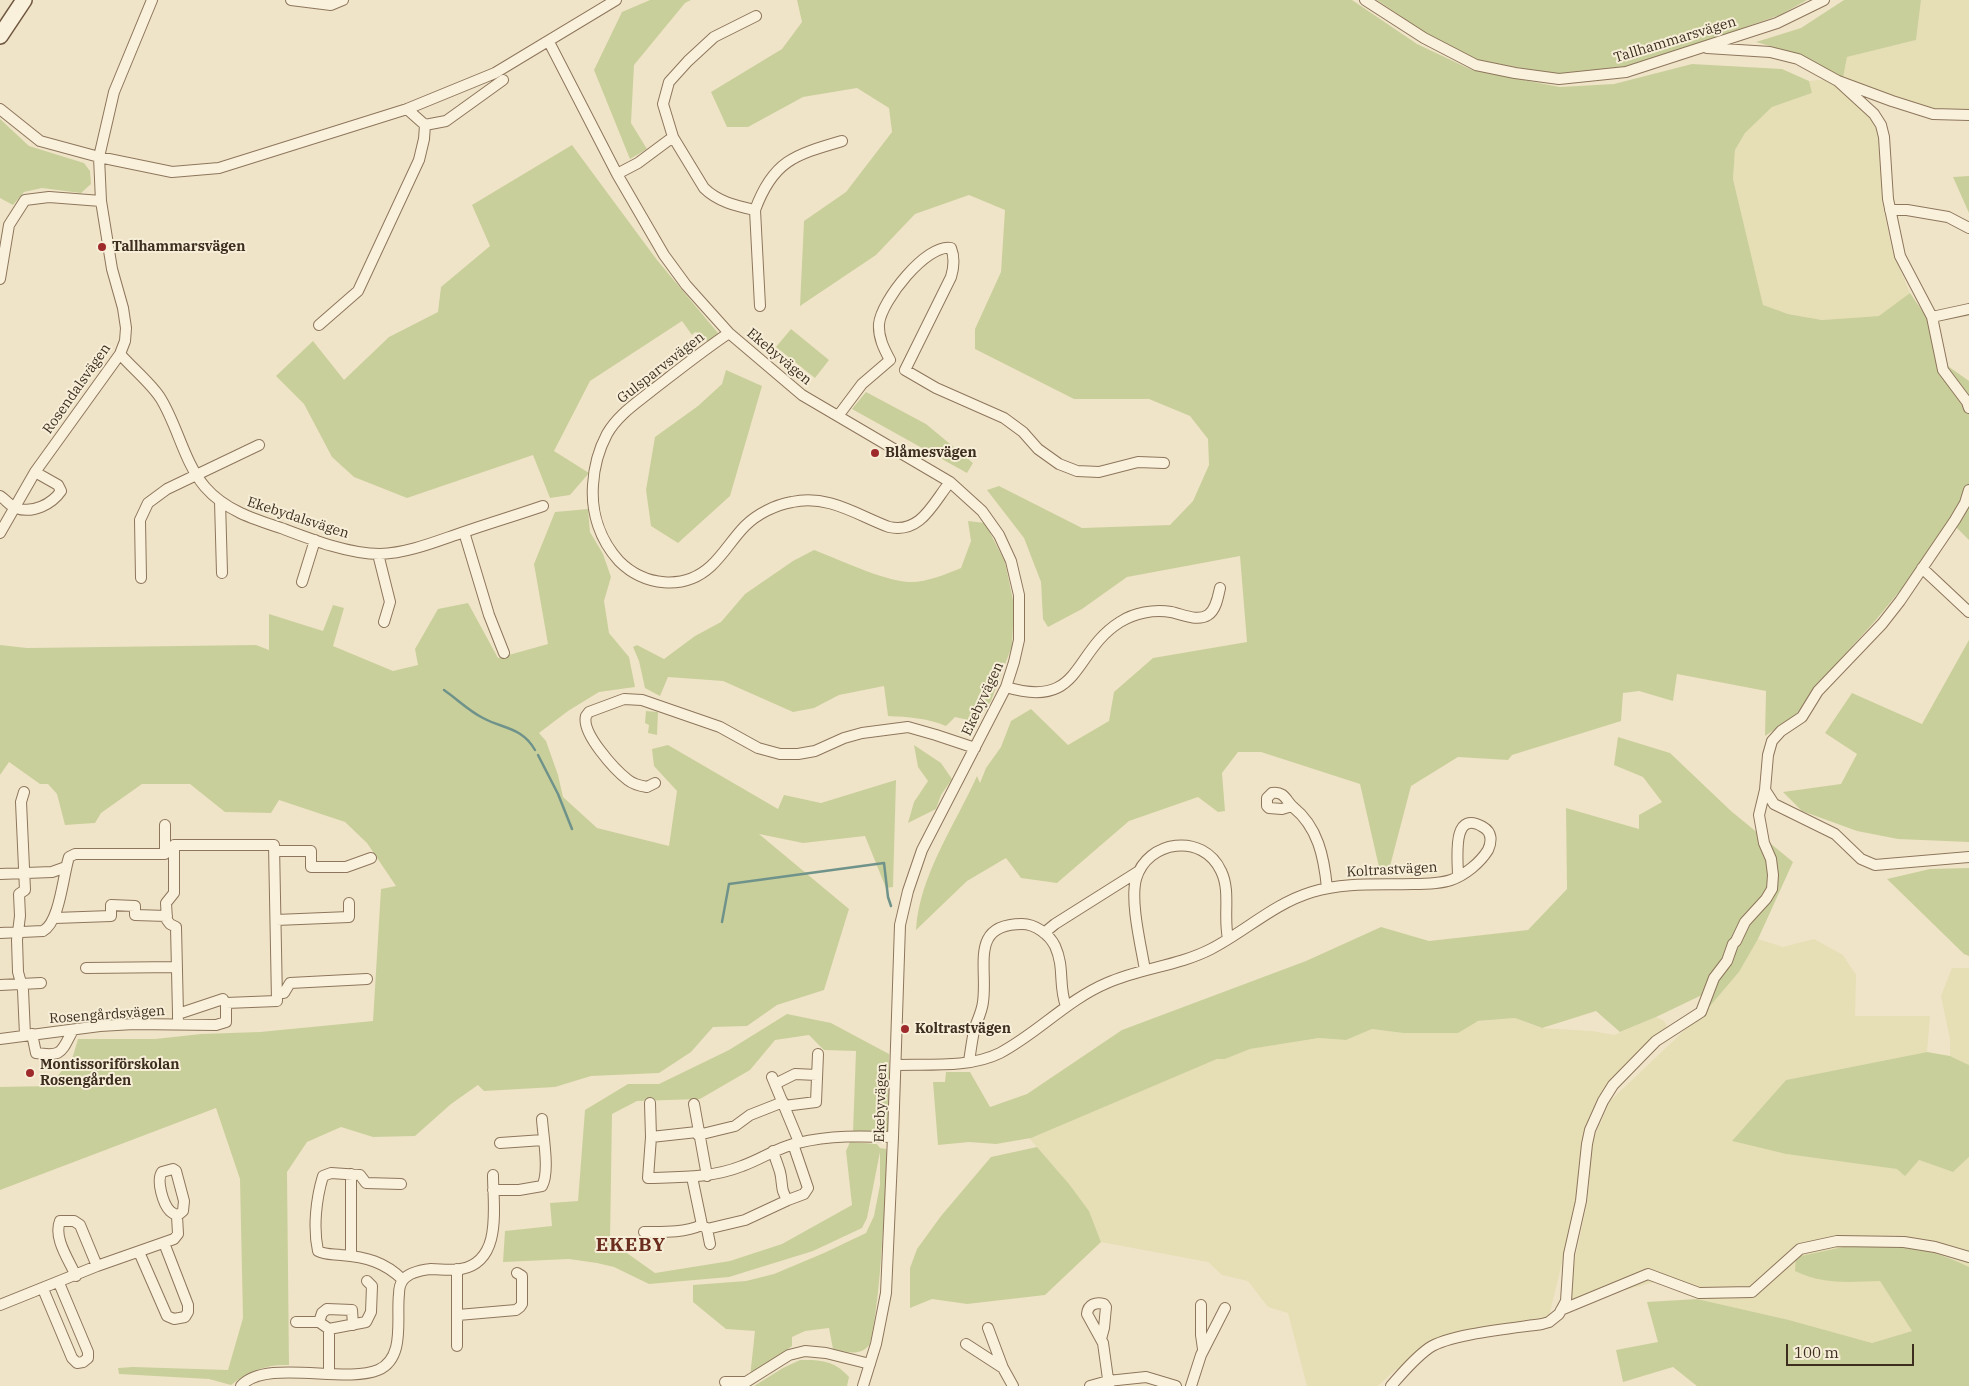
<!DOCTYPE html>
<meta charset="utf-8">
<style>
body{margin:0}
#map{position:relative;width:1969px;height:1386px;overflow:hidden;background:#f0e4c8;font-family:"IBM Plex Serif",serif}
canvas{display:block}
.scale{position:absolute;left:1786px;top:1344px;width:128px;height:22px;box-sizing:border-box;border:2px solid #3d2e20;border-top:0;padding-left:6px;font-size:15px;line-height:18px;white-space:nowrap;color:#3d2e20;-webkit-text-stroke:4px #f7eed8;paint-order:stroke}
</style>
<div id="map">
<canvas width="1969" height="1386"></canvas>
<div class="scale">100 m</div>
</div>
<script>
const context = document.querySelector('canvas').getContext('2d');
context.lineJoin = 'round';
function fill(path, color) { context.fillStyle = color; context.fill(path, 'evenodd'); }
function strokePath(path, color, width, dash) { context.strokeStyle = color; context.lineWidth = width; context.lineCap = dash ? 'butt' : 'round'; context.setLineDash(dash || []); context.stroke(path); }
function drawText(font, color, halo, rows, align = 'center') {
  context.font = font + ' "IBM Plex Serif",serif'; context.lineWidth = 4; context.setLineDash([]); context.textBaseline = 'middle'; context.strokeStyle = halo; context.fillStyle = color; for (const [text, x, y, turn = 0] of rows) {
    context.save(); context.translate(x, y); context.rotate((+turn || 0) * Math.PI / 180); context.textAlign = isNaN(turn) ? turn : align; if (halo) context.strokeText(text, 0, 0); context.fillText(text, 0, 0); context.restore();
  }
}
fill(new Path2D(`
 M1921 0H1969V110H1932L1865 85 1847 97 1872 118 1880 138 1882 201 1892 250 1910 293 1880 316 1822 320 1788 314 1763 306 1733 179 1735 150 1745 133 1772 107 1812 93 1809 81 1843 78 1847 57 1916 40Z
 M1758 939 1783 947 1814 939 1843 955 1856 975 1855 1016H1930L1927 1052 1786 1080 1732 1141 1786 1154 1898 1169 1919 1160 1953 1172 1969 1157V1267L1946 1255 1880 1281 1912 1331 1872 1343 1789 1320 1697 1299 1655 1282 1565 1306 1588 1198 1591 1144 1610 1101 1710 1006 1739 972Z
 M1952 968H1969V1065L1950 1056V1039L1941 996Z
 M1656 1017 1664 1021 1669 1030 1602 1100 1549 1316 1435 1341 1393 1372 1378 1386H1307L1288 1313 1268 1307 1248 1281 1222 1275 1208 1262 1101 1242 1089 1211 1058 1171 1029 1138 1217 1059H1225L1250 1049 1319 1038 1346 1040 1372 1029 1403 1033 1473 1022 1515 1018 1540 1028 1592 1031 1614 1035Z`), '#e6deb5');
fill(new Path2D(`
 M650 0H691L685 3 634 65 631 123 647 149 630 159 594 70 622 12Z
 M797 0H1352L1417 44 1472 70 1560 87 1614 84 1692 64 1782 69 1809 81 1812 93 1772 107 1745 133 1735 150 1733 179 1763 305 1788 314 1822 320 1879 316 1910 293 1927 318 1935 357 1969 381V540L1954 525 1875 621 1815 687 1796 715 1765 736 1766 691 1677 674 1673 701 1639 691 1623 693 1621 721 1512 755 1508 760 1458 757 1411 786 1389 870 1379 867 1360 784 1261 752H1238L1222 773 1225 811 1218 812 1198 797 1129 821 1057 883 1021 878 1006 858 967 881 916 930C919 876 955 825 977 776L980 783 986 768 1001 747 1011 721 1031 709 1068 745 1109 721 1114 692 1153 658 1247 642 1240 556 1127 577 1082 609 1048 627 1043 619 1041 582 1024 538 987 490 999 486 1082 528 1170 525 1193 501 1209 465 1208 439 1190 416 1149 399H1074L975 349V329L1001 272 1005 210 969 195 915 214 876 255 800 306 804 221 846 192 892 132 889 108 857 88 803 97 748 127H727L711 92 782 49 802 22Z
 M1377 0H1807L1780 15 1627 68 1562 75 1480 61 1427 34Z
 M1844 0H1921L1916 40 1847 57 1843 78 1801 55 1756 42 1801 28Z
 M0 119 29 146 84 163 90 171 91 184 81 193 42 188 24 192 13 205 0 198Z
 M572 145 657 260 718 333 716 339 708 342 699 333 695 332 692 335 682 321 590 381 554 451 589 473 570 495 550 498 533 455 407 498 354 477 332 457 304 404 276 376 313 341 344 380 389 337 438 312 441 287 490 246 472 205Z
 M1969 176V213L1953 177Z
 M791 329 829 360 815 378 776 347Z
 M726 370 762 386 730 496 678 543 651 526 646 490 655 437 698 406 722 384Z
 M866 392 926 424 973 463 967 473 852 409Z
 M588 509 590 532 603 554 611 577 604 601 609 633 629 657 635 687 599 692 568 711 539 733 546 741 558 775 563 797 597 828 669 846 677 791 654 766 652 749 668 745 778 809 784 795 821 803 896 780 893 887 886 888 865 836 803 843 759 834 849 909 824 990 777 1005 747 1026 713 1027 691 1052 659 1073 591 1076 555 1087 484 1091 478 1085 451 1104 415 1136 373 1137 341 1127 307 1142 287 1172 289 1365C267 1364 248 1371 231 1385L209 1379 119 1374 118 1368 133 1367 228 1370 243 1318 240 1179 216 1108 0 1190V1087L50 1086 73 1056 78 1039H155L201 1034 260 1032 373 1021 381 889 396 886 367 843 345 822 279 800 271 813 225 812 190 784H142L101 813 95 823 65 825 57 794 48 784H40L9 762 0 775V645L27 648 256 645 269 650V614L323 631 333 605 344 608 333 646 393 671 418 665 415 649 438 609 468 603 498 658 548 644 534 564 555 512Z
 M968 521 985 523 1005 562 1014 605 1012 646 991 701 977 722 955 717 946 726C927 718 908 717 888 716L884 686 839 695 814 708 793 712 723 681 668 677 660 696 645 688 639 661 633 647 637 645 664 659 695 636 721 622 745 594 793 561 814 550C841 560 881 580 909 582 924 583 947 574 961 568L971 541Z
 M1969 640V842L1898 839 1857 831 1802 811 1783 792 1841 784 1857 754 1825 733 1852 693 1922 724Z
 M646 711 658 712 657 735 648 733 649 725 645 723Z
 M1618 737 1670 753 1731 811 1793 862 1758 939 1739 972 1710 1006 1702 995 1656 1017 1620 1032 1596 1011 1542 1028 1515 1018 1478 1021 1458 1033H1403L1372 1029 1346 1040 1319 1038 1250 1049 1225 1059H1217L1031 1138 996 1144 969 1142 938 1145 933 1082H945L946 1072H970L990 1107 1027 1094 1122 1030 1306 961 1381 927 1429 941 1528 930 1567 889 1566 808 1639 829V815L1662 802 1643 777 1614 765Z
 M914 745 941 763 952 779 941 795 936 809 908 823 914 802 928 781 918 767Z
 M1969 868V956L1964 954 1887 879 1930 869Z
 M787 1014 831 1023 889 1054 888 1133 853 1132 856 1051 824 1050 809 1035 775 1040 750 1070 700 1099 637 1101 612 1114 610 1241 655 1273 730 1261 782 1244 852 1205 846 1151 850 1142 877 1144 880 1148 886 1149C891 1169 886 1193 884 1214 881 1258 879 1301 870 1344 861 1357 846 1352 833 1349L829 1328 805 1331 792 1337V1346L750 1377 755 1331 726 1329 693 1302V1285L746 1281 774 1274 824 1253 866 1233 874 1216 880 1185V1152L867 1218 862 1228 813 1251 729 1277 649 1284 614 1267 597 1263 569 1259 503 1262 505 1231 552 1226 550 1203 578 1201 585 1110 628 1084H659L729 1050Z
 M1927 1052 1950 1056 1969 1065V1157L1953 1172 1919 1160 1905 1176 1897 1169 1786 1154 1732 1141 1786 1080Z
 M1037 1147 1069 1184 1089 1211 1101 1242 1045 1295 967 1304 932 1299 910 1308V1268L917 1249 941 1216 991 1157Z
 M1858 1244C1900 1244 1931 1248 1969 1267V1386H1697L1673 1367 1623 1382 1616 1350 1658 1342 1647 1302 1697 1299 1789 1320 1872 1343 1912 1331 1880 1281C1849 1282 1824 1285 1795 1271L1796 1257Z
 M800 1360C821 1360 834 1360 849 1377L847 1386H754L783 1368Z`), '#c9cf9b');
strokePath(new Path2D(`
 M444 690C457 699 469 711 483 718 503 729 522 727 535 750
 M538 755 558 794 572 829
 M722 922 729 884 884 863 888 897 891 906`), '#6f938a', 2.5);
const street = new Path2D(`
 M291 0 331 5 343 0
 M1365 0 1424 38 1476 65 1515 73 1559 79 1626 72 1777 23 1824 0
 M549 42 617 174 664 255 686 285 729 333 802 395 950 482 982 511 999 535 1011 561 1019 595V640L1014 662 1006 687 922 850 908 891 900 925 893 1137 886 1293 876 1344 863 1386
 M1707 48 1770 52 1798 59 1838 81 1892 101 1933 114 1969 115
 M1838 81 1874 114 1881 125 1884 137 1888 199 1900 256 1932 317 1943 370 1967 402 1969 408
 M0 109 40 141 99 157 172 172 219 168 407 109 495 73 616 0
 M425 125 446 121 503 80
 M673 137 704 188C718 202 737 206 755 210 773 161 794 155 842 141
 M617 174 638 163 673 137 663 104 669 82 688 61 714 37 756 16
 M755 210 760 306
 M1890 210H1907L1948 217 1969 228
 M0 279 9 225 25 200 49 197 101 201
 M1932 317 1969 309
 M319 325 358 291 419 160 424 139 425 125 407 109
 M729 333C702 351 676 372 650 392 635 404 617 416 607 434 599 449 594 467 593 485 591 513 600 540 619 561 644 586 684 591 711 566 724 554 733 538 745 526 757 514 775 505 792 502 828 494 857 515 889 527 921 534 933 503 950 482
 M120 354C132 368 152 384 161 399 178 427 184 462 205 487 225 510 253 519 281 528 310 539 348 554 380 554 409 553 437 541 464 532 490 523 517 515 543 506
 M838 416 862 384 890 360C884 349 878 337 879 324 881 301 927 243 951 248 955 258 954 267 951 277L905 370 936 388 1004 418 1023 432 1038 449 1059 464 1077 471 1099 472 1138 462 1164 463
 M0 496C5 499 10 506 16 508 33 514 52 504 61 491L58 485 35 472
 M220 501 222 573
 M464 532 489 615 504 653
 M0 533 35 472 120 354 125 341 126 328 123 308 112 269 101 201 99 157 114 92 152 0
 M378 554 390 602 384 622
 M1922 568 1969 612
 M141 578 140 520 148 503 167 489 259 445
 M302 582 315 540
 M1006 687C1082 710 1072 652 1120 622 1134 613 1154 609 1171 612 1182 614 1197 622 1208 615 1216 610 1218 597 1220 588
 M655 783 647 787C641 786 633 784 628 780 615 770 581 733 586 716L589 712 624 699 642 700 720 727 758 748 780 754H798L815 751 844 738 862 733 908 727 936 735 975 748
 M1765 790 1774 804 1835 834 1861 859 1875 865 1969 857
 M24 792 21 802 25 890 19 894 20 916 17 940 18 972 23 990 25 1035
 M1292 806 1282 809 1269 808 1267 806V798L1272 793C1285 791 1286 801 1293 807 1318 827 1324 857 1327 888
 M165 825V849
 M174 849V893L166 903 167 920 170 924 176 927 178 1014
 M275 851H311V867H346L371 858
 M0 874 52 872 66 867
 M55 918 111 916V905L135 906V915L167 916
 M276 920 349 917V903
 M0 933 43 931C60 922 63 875 69 857L75 854H165V849H174V845H274L277 1001 226 1003V1022L216 1025 134 1024 100 1026 0 1039
 M1044 933 1055 924 1139 871
 M86 968 177 967
 M1145 970C1141 946 1130 902 1136 879 1147 840 1203 832 1221 871 1231 891 1223 917 1228 938
 M0 985 41 983
 M277 993H284L290 983 367 979
 M178 1018V1014L223 999
 M32 1034 36 1053C63 1057 61 1052 73 1030
 M969 1061C971 1050 972 1038 975 1027 978 1019 982 1011 983 1002 988 967 969 924 1022 924 1035 924 1049 934 1055 946 1065 968 1058 985 1066 1006
 M896 1065C929 1064 970 1068 1000 1053 1038 1033 1067 1000 1107 983 1141 968 1178 966 1211 949 1246 931 1273 904 1312 892 1345 882 1379 885 1413 884 1425 884 1439 884 1451 880 1465 875 1480 863 1488 850 1492 841 1492 832 1483 827 1451 808 1458 860 1458 876
 M772 1077 799 1142
 M775 1084 795 1074 817 1075
 M650 1103 651 1137 648 1178C680 1177 712 1178 742 1166 762 1159 778 1147 798 1143 830 1135 862 1136 893 1137
 M694 1104 707 1176
 M784 1106 816 1102 818 1054
 M698 1135 735 1126 750 1115 783 1102
 M651 1137 697 1132
 M500 1143 543 1140
 M773 1151C775 1158 778 1165 780 1172 783 1183 780 1191 788 1200L804 1194 808 1188 793 1144
 M173 1169 176 1171 184 1201 183 1211 177 1216C176 1215 171 1212 170 1211 163 1204 156 1180 162 1172Z
 M692 1177 702 1225 707 1229 710 1244
 M401 1184 366 1183 360 1175 331 1173 323 1176C316 1199 313 1228 318 1251 325 1255 333 1254 341 1255 366 1257 385 1262 403 1280
 M493 1190H519L542 1186C550 1172 543 1136 542 1119
 M707 1229 745 1220 788 1200
 M644 1232C664 1232 683 1233 702 1225
 M139 1252 167 1316 174 1319 185 1317 188 1312V1305L164 1243
 M351 1256V1174
 M457 1269V1346
 M76 1276C69 1260 53 1238 60 1221H74L80 1225 97 1266
 M43 1289 72 1358 77 1363 83 1362 88 1358V1352L59 1283
 M0 1305 97 1266 174 1239 178 1234 177 1216
 M1201 1305V1335L1203 1349
 M1561 1310 1648 1274 1699 1293 1752 1292 1800 1249 1837 1241 1904 1242 1935 1247 1969 1257
 M458 1315 516 1310 520 1307 522 1304V1276L517 1273
 M296 1322H319L329 1329 366 1322 371 1312 372 1286 367 1281
 M319 1322 322 1313 327 1309 352 1310 353 1325
 M988 1328 1003 1368
 M1101 1339 1104 1328 1106 1307 1104 1304C1096 1302 1088 1304 1087 1314L1103 1343 1109 1386
 M966 1344 1003 1368 1013 1386
 M329 1374V1329
 M725 1382H746L789 1355 805 1351 826 1353 870 1364
 M241 1386C265 1358 345 1384 378 1370 406 1358 396 1318 399 1294 399 1290 400 1284 403 1280 409 1272 422 1270 431 1269 440 1269 451 1271 461 1269 503 1261 493 1206 493 1175
 M1090 1386 1108 1381 1146 1377 1176 1386
 M1191 1386 1201 1355 1225 1308
 M1391 1386C1402 1373 1415 1358 1429 1348 1449 1334 1515 1328 1542 1324L1549 1322 1559 1314 1566 1301 1569 1254 1581 1201 1587 1144 1590 1130 1603 1101 1613 1085 1656 1041 1701 1012 1714 978 1727 961 1733 944 1736 941 1745 922 1766 899 1772 889 1773 875 1771 859 1764 843 1759 815 1765 790 1768 755 1772 741 1781 731 1802 717 1818 691 1882 624 1900 601 1955 520 1965 503 1969 490`);
const secondary = new Path2D(`
 M0 36 24 0`);
strokePath(street, '#8d765c', 12);
strokePath(secondary, '#6f573f', 18);
strokePath(street, '#faf1dc', 10);
strokePath(secondary, '#faf1dc', 15);
for (const [x, y, r, color] of [
 [102,247,5,"#9e2a2b"],
 [875,453,5,"#9e2a2b"],
 [905,1029,5,"#9e2a2b"],
 [30,1073,5,"#9e2a2b"]
]) { const dot = new Path2D(); dot.arc(x, y, r, 0, 2 * Math.PI); context.fillStyle = color; context.fill(dot); strokePath(dot, '#f7eed8', 2); }
drawText('14px', '#3d2e20', '#f7eed8', [
 ["Tallhammarsvägen",1675,40,-17],
 ["Ekebyvägen",779,357,40],
 ["Gulsparvsvägen",661,368,-38],
 ["Rosendalsvägen",77,389,-55],
 ["Ekebydalsvägen",298,518,18],
 ["Ekebyvägen",983,699,-65],
 ["Koltrastvägen",1392,870,-3],
 ["Rosengårdsvägen",107,1015,-4],
 ["Ekebyvägen",881,1103,-88]
]);
drawText('bold 14px', '#3d2e20', '#f7eed8', [
 ["Tallhammarsvägen",112,247],
 ["Blåmesvägen",885,453],
 ["Koltrastvägen",915,1029],
 ["Montissoriförskolan",40,1065],
 ["Rosengården",40,1081]
], 'left');
context.letterSpacing = '1px';
drawText('bold 19px', '#6b2e1e', '#f7eed8', [
 ["EKEBY",631,1246]
]);
context.letterSpacing = '0px';
</script>
